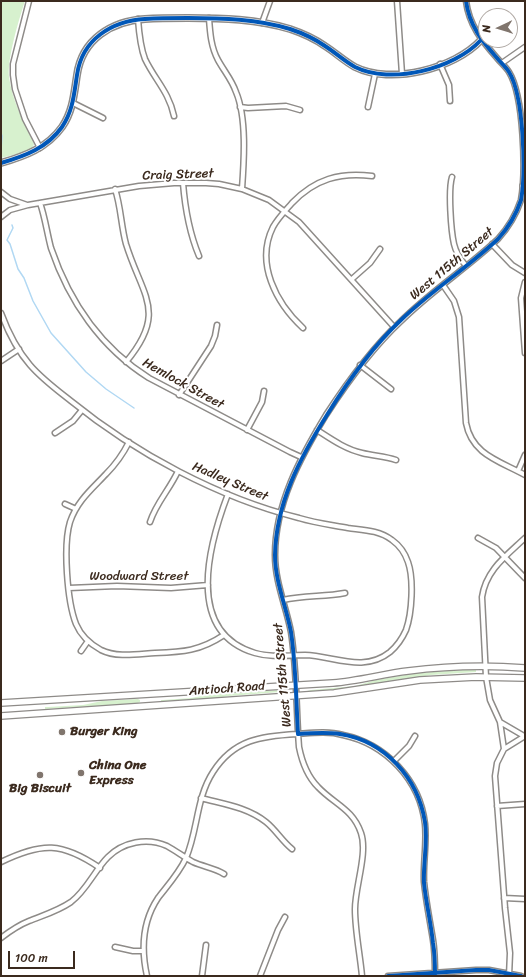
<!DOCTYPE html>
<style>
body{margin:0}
#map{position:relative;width:526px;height:977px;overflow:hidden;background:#fff;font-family:Sriracha,sans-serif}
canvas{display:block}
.frame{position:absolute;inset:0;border:2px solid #3b2a1e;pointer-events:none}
.north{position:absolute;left:478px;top:8px;width:40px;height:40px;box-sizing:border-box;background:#fff;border:1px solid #b1aaa5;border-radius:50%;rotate:266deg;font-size:11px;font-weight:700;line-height:16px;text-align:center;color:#3b2a1e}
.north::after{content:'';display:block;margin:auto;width:14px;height:18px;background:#80756d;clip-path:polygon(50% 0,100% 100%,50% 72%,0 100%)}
.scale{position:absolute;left:8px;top:951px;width:67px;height:18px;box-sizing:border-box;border:2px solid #3b2a1e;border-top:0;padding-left:5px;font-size:12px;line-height:14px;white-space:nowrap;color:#3b2a1e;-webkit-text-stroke:3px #fff;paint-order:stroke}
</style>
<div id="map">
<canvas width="526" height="977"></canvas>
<div class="frame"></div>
<div class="north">N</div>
<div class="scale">100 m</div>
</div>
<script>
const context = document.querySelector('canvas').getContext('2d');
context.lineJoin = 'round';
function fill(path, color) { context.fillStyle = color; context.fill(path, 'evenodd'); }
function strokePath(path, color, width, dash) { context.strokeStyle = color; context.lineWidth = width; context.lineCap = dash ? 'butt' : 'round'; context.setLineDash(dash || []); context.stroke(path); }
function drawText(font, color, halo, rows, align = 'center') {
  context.font = font + ' Sriracha,sans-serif'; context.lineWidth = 4; context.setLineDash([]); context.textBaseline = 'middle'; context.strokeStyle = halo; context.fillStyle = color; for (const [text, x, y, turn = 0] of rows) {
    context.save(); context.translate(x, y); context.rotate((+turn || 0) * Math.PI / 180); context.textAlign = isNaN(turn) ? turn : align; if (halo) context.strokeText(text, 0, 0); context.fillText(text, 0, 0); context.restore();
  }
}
fill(new Path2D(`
 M1 1H25C19 19 7 59 9 77 12 100 24 123 34 144L32 150 1 158Z
 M462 670H476V672L431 675 344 690 307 692V691L311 690 355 686 376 680 417 673Z
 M282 690V692H280L229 696 212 699 161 702V700H163L191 698 207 695Z
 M138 699 140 700V702L135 704 45 709V707H48L83 705 102 701Z`), '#d7f1ce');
strokePath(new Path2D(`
 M1 133 2 136 1 149
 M12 225 13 228 7 240 10 244 18 269 24 278 33 301 51 333 86 372 106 389 134 408`), '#b1d8f3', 1.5);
const minor = new Path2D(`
 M29 1 13 64V75L15 89 25 119 40 148
 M397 1 402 74
 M209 18C210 33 211 47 218 60 224 71 232 80 236 92 247 118 244 161 242 189
 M138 19C139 33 140 46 145 59 155 80 169 92 174 116
 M262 23 270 1
 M502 63 525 47
 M440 64 449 85 450 101
 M73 103 103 118
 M240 107 248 108 286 106 300 110
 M368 107 375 74
 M452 177C448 190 451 231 454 244 456 253 461 260 466 266
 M183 183C185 208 189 232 199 256
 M115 189C121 207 121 226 126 244 142 296 168 312 126 362
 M1 192 10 199 27 205
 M40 203C45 217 47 233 51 248 69 301 101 348 149 378L290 452 301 457
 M1 217 10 210 28 205 139 186 174 183H206L219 184 242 189 269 200 299 222 394 327
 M492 244 512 265 525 273
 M352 279 370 263 380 249
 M525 282 521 298 525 353
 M443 285 454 301 459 317 466 423C472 455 500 461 525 475
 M1 313C8 332 17 350 30 365 42 379 57 390 71 401 135 453 219 498 299 518 315 523 332 525 348 528 363 530 379 530 392 540 399 545 405 553 408 562 414 579 412 613 406 630 402 639 397 646 390 652 364 673 334 656 305 655 288 655 272 658 255 653 184 632 209 544 228 494
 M303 328C276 303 255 263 273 227 278 218 285 211 292 203 315 179 340 172 372 176
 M1 361 19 349
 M360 365 391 389
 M179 395 211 346 215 336 217 325
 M247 430 262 402 264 391
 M317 430C331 439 345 449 362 453 374 456 385 456 396 460
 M55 433 73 421 82 410
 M129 442C123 454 115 465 106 474 92 489 77 501 70 522 63 545 67 601 76 624 81 636 90 644 101 650 117 658 138 654 155 653 183 652 200 651 224 635
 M518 471 525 455
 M65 504 76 509
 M150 522C156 503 170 489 178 471
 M478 538 496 548 525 578
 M69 588 117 586 171 588 208 585
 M283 600C304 595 324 597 345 593
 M81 651 88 641
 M500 722 524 736
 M504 749 525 736
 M394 761 409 746 415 736
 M201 798C223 804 247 807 266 822 276 830 282 841 292 849
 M497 806 525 804
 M1 862C42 842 62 842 100 868
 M504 898 525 899
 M1 938C10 931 19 925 29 921 44 915 58 911 71 902 87 890 94 871 108 857 123 842 147 837 167 846 176 851 184 857 193 862 204 867 215 868 224 874
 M115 947 133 951H143
 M147 976C141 949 142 922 158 898 168 885 179 873 186 858 198 830 196 798 213 772 234 739 262 736 297 734 312 733 328 731 343 735 386 744 420 780 425 824 427 843 423 863 424 882 426 902 430 921 433 940 435 952 435 964 435 976
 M202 976 206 945
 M260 976 278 930 285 917
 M362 976C360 954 355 931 355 909 355 887 368 853 361 833 353 809 334 804 318 787 307 776 302 762 299 747 296 709 297 670 291 632 286 606 275 582 275 555 275 504 300 458 326 415 348 381 371 349 401 321 431 291 467 268 498 239 508 228 516 215 521 200 526 173 524 96 509 72 506 67 501 63 497 58 482 41 469 25 466 1
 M388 976 476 970H489L521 976
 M509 976 510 953 505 908 495 776 497 763 504 749 500 722 490 700 486 677 482 597C486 570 506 556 525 538`);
const tertiary = new Path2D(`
 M1 163C25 156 47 148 62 127 73 111 74 94 77 75 82 39 112 21 145 19 159 18 174 18 188 18 222 18 257 19 290 29 302 33 315 39 325 46 336 53 344 61 355 67 391 85 454 69 481 40
 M523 186H525`);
const secondary = new Path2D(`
 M1 703 333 683C358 681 383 674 408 671 447 666 486 665 525 668
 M1 716 334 693 420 680 476 677 525 678`);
strokePath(minor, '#8e8b88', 7);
strokePath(tertiary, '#8e8b88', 8);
strokePath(secondary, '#8e8b88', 8);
strokePath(minor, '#fff', 4);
strokePath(tertiary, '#fff', 5);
strokePath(secondary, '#fff', 5.5);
strokePath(new Path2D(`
 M1 163C25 156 47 148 62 127 73 111 74 94 77 75 82 39 112 21 145 19 159 18 174 18 188 18 222 18 257 19 290 29 302 33 315 39 325 46 336 53 344 61 355 67 391 85 454 69 481 40
 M388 976 476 970H489L521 976
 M435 976C435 965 435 954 433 943 431 923 426 903 424 883 423 863 428 842 425 822 418 778 385 741 340 734 326 732 312 733 298 734 296 700 296 665 291 632 286 606 275 581 275 555 276 503 300 458 327 415 348 381 371 348 401 320 431 291 467 268 498 239 508 228 516 215 521 200 526 173 524 96 509 72 506 67 501 63 497 58 482 41 469 25 466 1`), '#0057b8', 4);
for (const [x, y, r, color] of [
 [62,732,4,"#80756d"],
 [81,773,4,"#80756d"],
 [40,775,4,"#80756d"]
]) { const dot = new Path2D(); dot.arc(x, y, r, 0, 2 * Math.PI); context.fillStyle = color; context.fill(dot); strokePath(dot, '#fff', 1.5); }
drawText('13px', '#3b2a1e', '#fff', [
 ["Craig Street",178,175,-2],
 ["West 115th Street",452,264,-40],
 ["Hemlock Street",183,384,29],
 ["Hadley Street",230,482,23],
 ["Woodward Street",139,577],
 ["West 115th Street",283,675,-95],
 ["Antioch Road",227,689,-4]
]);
drawText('bold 13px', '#3b2a1e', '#fff', [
 ["Burger King",70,732],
 ["China One",89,766],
 ["Express",89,781],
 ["Big Biscuit",40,789,"center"]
], 'left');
</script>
